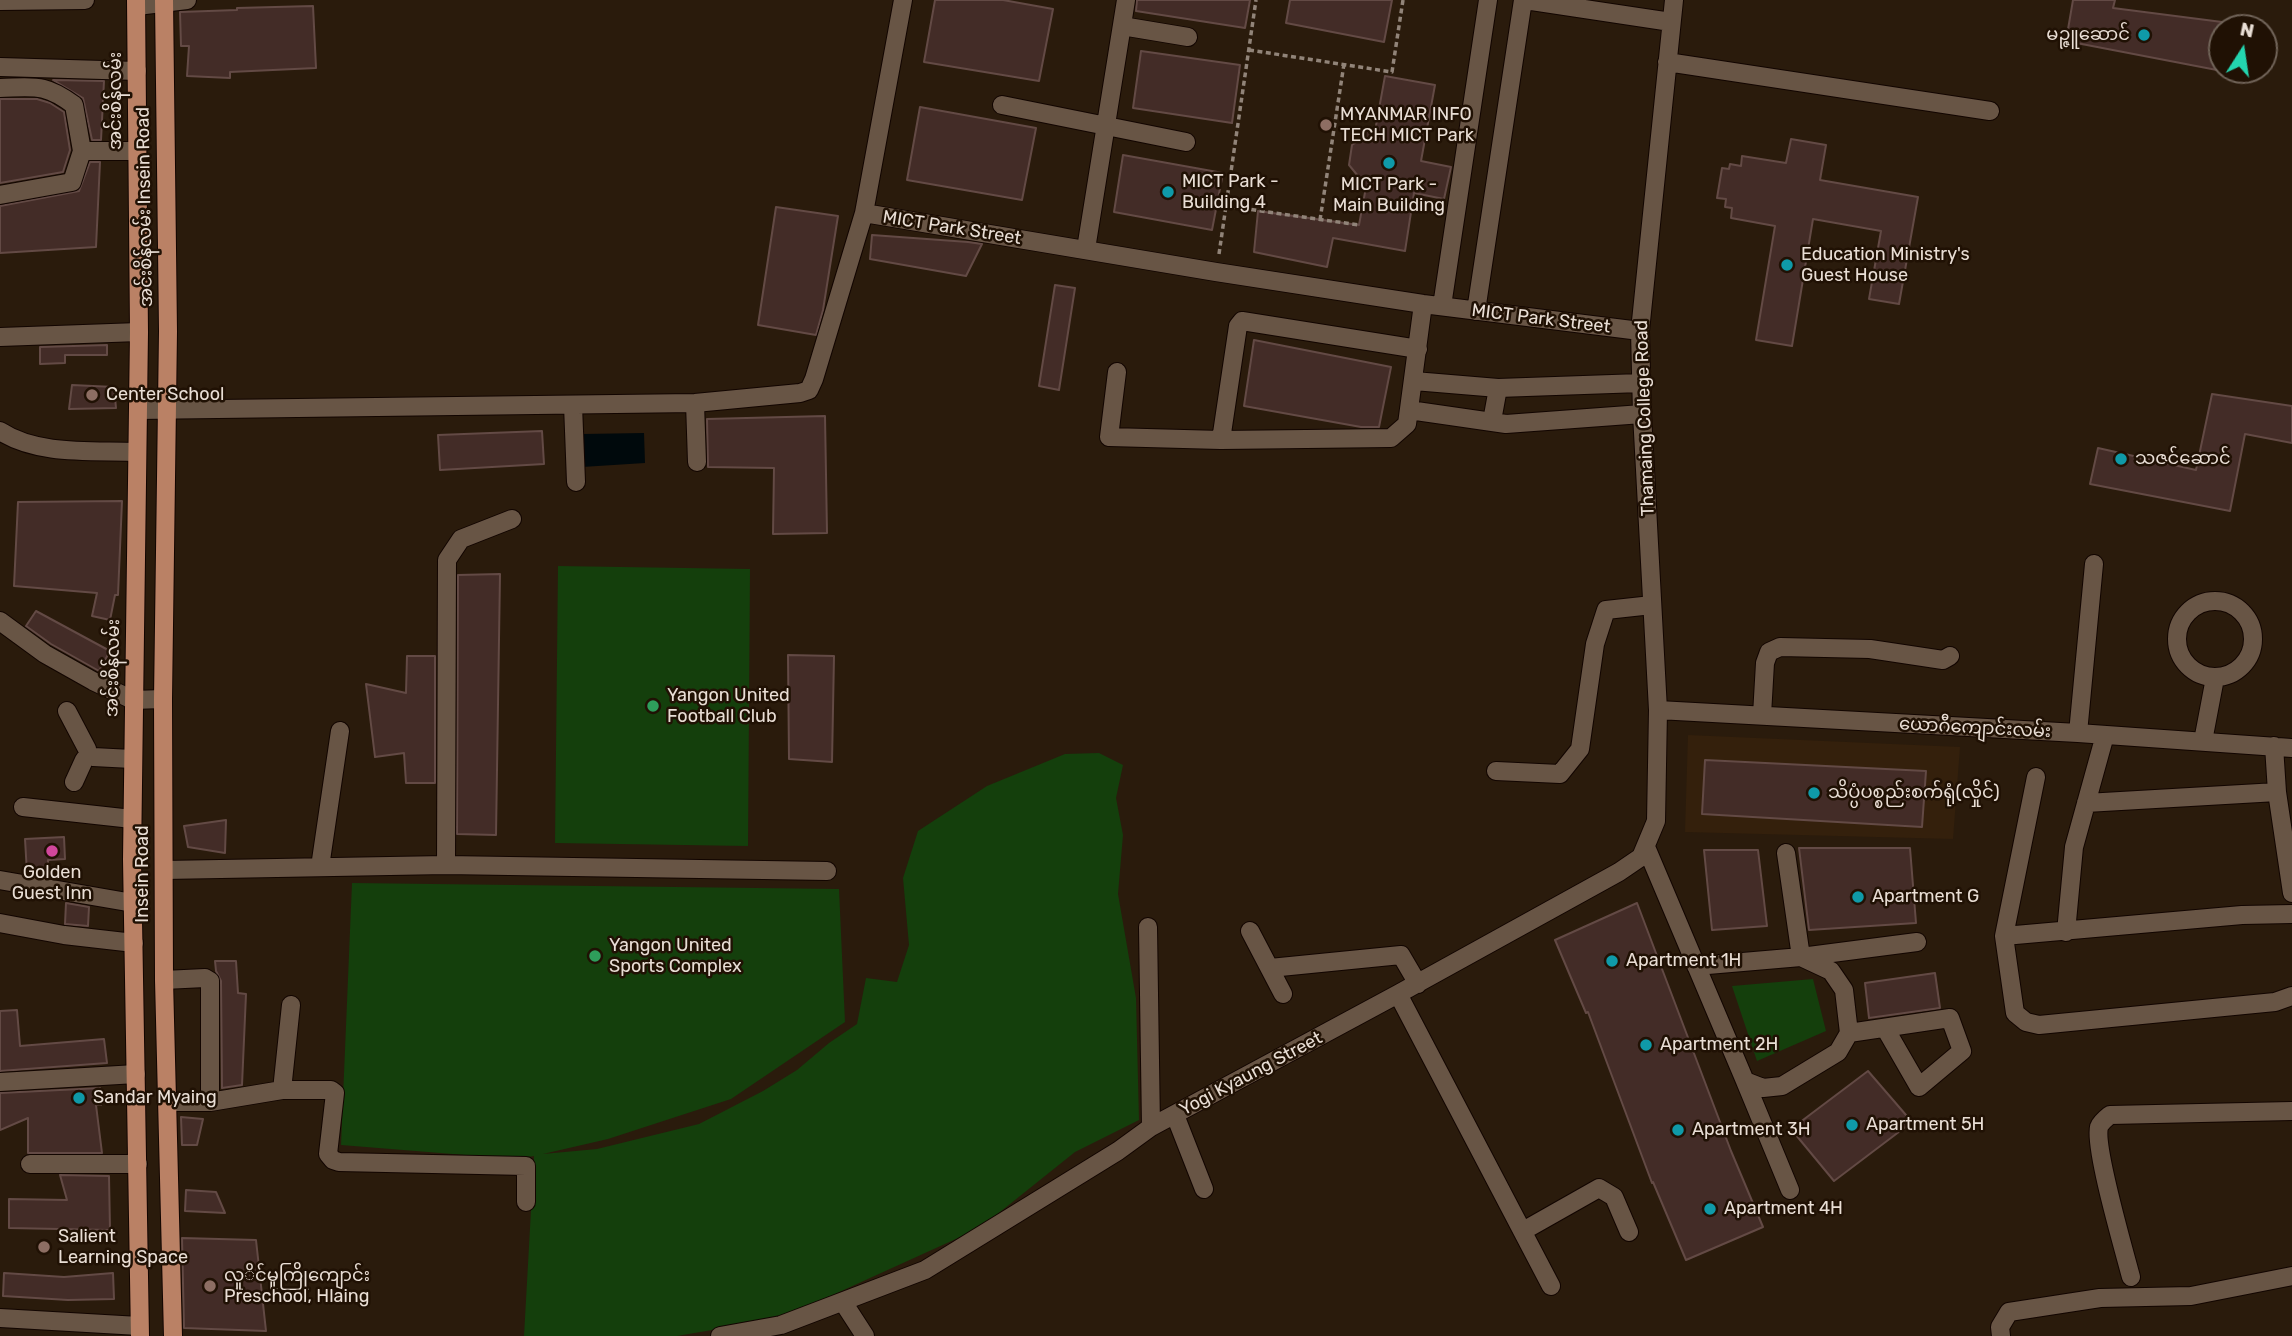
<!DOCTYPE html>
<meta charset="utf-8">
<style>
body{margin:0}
#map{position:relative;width:2292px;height:1336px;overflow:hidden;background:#2a1b0c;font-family:Rubik,sans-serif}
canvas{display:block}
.north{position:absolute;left:2208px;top:14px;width:70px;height:70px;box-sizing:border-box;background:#201104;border:2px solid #706358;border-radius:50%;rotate:12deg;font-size:19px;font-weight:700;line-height:28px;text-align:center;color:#e9ded5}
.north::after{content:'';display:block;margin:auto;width:24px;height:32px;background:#23d5af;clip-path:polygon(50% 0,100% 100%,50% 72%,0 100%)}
</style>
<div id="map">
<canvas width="2292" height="1336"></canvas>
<div class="north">N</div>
</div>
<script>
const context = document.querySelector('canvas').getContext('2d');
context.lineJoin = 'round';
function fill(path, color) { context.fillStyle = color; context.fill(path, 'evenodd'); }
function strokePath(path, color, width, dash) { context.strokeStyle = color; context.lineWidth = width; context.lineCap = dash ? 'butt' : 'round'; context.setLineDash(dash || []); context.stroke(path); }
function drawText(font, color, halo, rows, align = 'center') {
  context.font = font + ' Rubik,"Noto Sans Myanmar",sans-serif'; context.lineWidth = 5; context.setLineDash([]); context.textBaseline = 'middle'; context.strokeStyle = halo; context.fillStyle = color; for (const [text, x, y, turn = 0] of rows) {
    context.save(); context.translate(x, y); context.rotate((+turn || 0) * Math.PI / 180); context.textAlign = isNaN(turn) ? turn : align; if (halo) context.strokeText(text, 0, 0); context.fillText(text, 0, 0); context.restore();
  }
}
fill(new Path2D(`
 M1688 735 1960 747 1953 839 1685 832Z`), '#34200c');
fill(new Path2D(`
 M558 566 750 569 748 846 555 843Z
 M1099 753 1123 765 1116 798 1123 835 1118 894 1136 998 1139 1120 1075 1152 980 1228 782 1318 677 1336H524L534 1156 515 1159 341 1145 352 883 839 889 845 1022 731 1099 608 1139 543 1154 597 1149 699 1124 763 1091 797 1070 829 1043 857 1024 866 978 897 982 909 945 903 878 918 831 987 786 1065 754Z
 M1813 979 1826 1031 1757 1061 1732 986Z`), '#143f0c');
fill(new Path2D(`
 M644 433 645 463 582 467V434Z`), '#00090c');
const building = new Path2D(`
 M935 0H1003L1053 9 1039 81 924 62Z
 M1137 0H1250L1245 28 1136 11Z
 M1290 0H1392L1384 42 1286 23Z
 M2073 0H2115L2113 8 2222 22V71L2066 41Z
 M313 6 316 68 230 72V78L187 76 189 46H181L180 12 237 10V8Z
 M1141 51 1240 65 1232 123 1133 108Z
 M1385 76 1435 85 1421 161 1451 167 1444 199 1414 193 1405 251 1333 238 1327 267 1254 252 1258 211 1359 225 1366 187 1356 185 1358 176 1349 165 1352 145 1362 138 1364 129 1375 131Z
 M53 80 104 81 101 140H92L83 98Z
 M0 99H37L50 103 64 112 70 150 63 172 0 183Z
 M920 107 1036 128 1022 200 907 180Z
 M1791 139 1826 145 1820 180 1918 197 1899 304 1869 299 1881 231 1813 219 1792 346 1756 340 1775 226 1731 218 1732 208 1725 207 1726 199 1717 198 1722 168 1729 169 1730 164 1741 166 1742 156 1786 163Z
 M1123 155 1223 173 1212 230 1114 212Z
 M90 162H100L96 247 0 253V206L79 191Z
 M776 207 838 216 823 310 816 335 758 325Z
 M872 235 968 242 982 244 966 276 870 259Z
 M1055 285 1075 288 1059 390 1039 386Z
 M1254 340 1391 367 1379 427H1361L1244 406Z
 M107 345V355H65V363L40 364V347Z
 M72 385 114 387 116 408 69 409Z
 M2212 394 2292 406V443L2245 434 2230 511 2090 484 2098 448 2196 470Z
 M825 416 827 533 773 534 774 468 708 467 707 419Z
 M542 431 544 464 440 470 438 435Z
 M122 501 118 595H115L110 620 92 616 97 593 14 586 18 502Z
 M500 574 496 835 457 834 458 575Z
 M36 611 110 651 99 671 51 644 26 626Z
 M788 655 834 656 832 762 789 759Z
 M407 656H435V783H406L404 753 375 757 366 684 406 693Z
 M1705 760 1926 771 1922 827 1702 814Z
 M226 820 225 853 188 847 184 826Z
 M64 837 65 859 48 860V877L27 873 25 839Z
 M1799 848H1910L1916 923 1809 930Z
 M1704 850H1758L1767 926 1712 930Z
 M66 903 89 907 88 926 65 924Z
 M1637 903 1731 1151 1763 1227 1686 1260 1653 1182 1652 1183 1588 1012 1586 1013 1555 940Z
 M215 961H236L238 993 246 994 242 1085 222 1088 221 981 216 971Z
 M1935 973 1940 1008 1869 1018 1865 983Z
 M17 1010 20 1046 104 1039 107 1063 0 1071V1011Z
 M1868 1071 1912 1122 1834 1181 1791 1129Z
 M100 1088 101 1105H96L102 1153H28V1118L0 1130V1093Z
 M181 1117 203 1119 197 1145H182Z
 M60 1175 109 1176 110 1230 9 1228V1199L67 1200Z
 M186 1190 216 1192 225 1213 185 1211Z
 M182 1238 256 1240 266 1331 184 1328Z
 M4 1273 64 1277 113 1273 114 1299 68 1300 3 1296Z`);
fill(building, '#432c27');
strokePath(building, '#634a45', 2);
const minor = new Path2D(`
 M1525 0 1671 22
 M0 1 85 0
 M137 6 187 0
 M1122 26 1188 37
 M1667 62 1990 111
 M0 67 137 71
 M0 88C34 87 45 83 74 105L82 151 72 182 0 195
 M1002 105 1186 142
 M82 151H137
 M864 213 903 0
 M1086 249 1126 0
 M1442 306 1488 0
 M1476 311 1523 0
 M0 337 139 332
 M1117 372 1109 437 1221 440 1391 438 1407 424 1423 304
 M1414 381 1498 388 1641 383
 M695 403 697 462
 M573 405 576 482
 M138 410 695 403 800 393 809 390 814 379 864 213 1216 272 1423 304 1640 331
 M1409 410 1506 424 1642 414
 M1492 421 1498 388
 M0 431C38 456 94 450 137 452
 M1221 440 1238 326 1242 321 1418 349
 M2177 639a38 38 0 1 1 76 0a38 38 0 1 1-76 0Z
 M0 621 45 654 93 681 133 700 163 699
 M1658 710 2078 733 2292 748
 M67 711 87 749
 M1762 715 1765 663 1769 652 1780 647 1870 649 1943 660 1950 656
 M2078 733 2094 564
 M2203 741 2215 678
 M2274 746 2277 792 2292 893
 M93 757 132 759
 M1496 771 1560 774 1580 749 1595 644 1606 610 1652 605
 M2036 777 2004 936 2015 1013 2026 1022 2039 1025 2275 1002 2292 996
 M74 782 84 760
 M2086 803 2277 792
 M23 807 132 819
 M1646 847 1745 1081 1763 1088 1782 1086 1838 1052 1849 1033 1844 990 1831 971 1801 957 1696 966
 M1786 853 1801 957 1917 942
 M446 865 447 560 461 539 512 519
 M320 867 340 731
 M164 870 446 865 827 871
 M0 880 133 903
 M0 923 64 935 134 943
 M1148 927 1151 1127
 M1250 931 1283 994
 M2066 932 2074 847 2105 735
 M2004 936 2242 915 2292 914
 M1270 968 1401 955 1418 984
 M164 980 205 978 210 981V1102
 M1398 994 1551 1286
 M1849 1033 1950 1018 1962 1051 1919 1087 1885 1028
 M1745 1081 1790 1190
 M0 1082 136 1074
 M282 1090H331L335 1093 328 1154 333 1160 339 1162 526 1166V1202
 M168 1102H210L282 1090 291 1005
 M1175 1115 1204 1189
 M30 1164H138
 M1523 1231 1599 1188 1614 1197 1629 1232
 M2131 1277C2124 1250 2094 1148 2099 1127 2101 1122 2105 1119 2110 1115L2292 1111
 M843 1302 865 1336
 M0 1318 139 1326
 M720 1336 781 1325 925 1270 1118 1151 1151 1127 1398 994 1619 872 1641 857 1656 821 1658 710 1642 414 1640 331 1674 0
 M2001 1336 2000 1327 2009 1312 2100 1298 2191 1296 2292 1276`);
const major = new Path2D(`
 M136 0 139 332 132 859 140 1336
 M164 0 168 331 163 699 164 980 173 1336`);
strokePath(minor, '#120500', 20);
strokePath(major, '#120500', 20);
strokePath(new Path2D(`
 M1249 50 1392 72 1403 0
 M1226 206 1359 225
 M1320 220 1344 64
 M1219 254 1256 0`), '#918479', 3.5, [5, 3.5]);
strokePath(minor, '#685545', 18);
strokePath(major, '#ba8165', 18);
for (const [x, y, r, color] of [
 [2144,35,7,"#0f9aa8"],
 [1326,125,7,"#8d6e63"],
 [1389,163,7,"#0f9aa8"],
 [1168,192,7,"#0f9aa8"],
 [1787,265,7,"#0f9aa8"],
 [92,395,7,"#8d6e63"],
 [2121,459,7,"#0f9aa8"],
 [653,706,7,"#2e9e5b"],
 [1814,793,7,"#0f9aa8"],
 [52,851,7,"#d1479c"],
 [1858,897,7,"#0f9aa8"],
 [595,956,7,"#2e9e5b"],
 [1612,961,7,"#0f9aa8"],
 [1646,1045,7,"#0f9aa8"],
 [79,1098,7,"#0f9aa8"],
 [1852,1125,7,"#0f9aa8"],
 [1678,1130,7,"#0f9aa8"],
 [1710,1209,7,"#0f9aa8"],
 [44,1247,7,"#8d6e63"],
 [210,1286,7,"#8d6e63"]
]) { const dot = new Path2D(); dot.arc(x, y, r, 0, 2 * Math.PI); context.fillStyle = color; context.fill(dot); strokePath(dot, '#201104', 2.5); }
drawText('18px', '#e9ded5', '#201104', [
 ["မဉ္ဇူဆောင်",2130,35,"right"],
 ["MYANMAR INFO",1340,115],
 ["TECH MICT Park",1340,136],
 ["MICT Park -",1182,182],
 ["Building 4",1182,203],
 ["MICT Park -",1389,185,"center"],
 ["Main Building",1389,206,"center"],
 ["Education Ministry's",1801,255],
 ["Guest House",1801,276],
 ["Center School",106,395],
 ["သဇင်ဆောင်",2135,459],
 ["Yangon United",667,696],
 ["Football Club",667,717],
 ["သိပ္ပံပစ္စည်းစက်ရုံ(လှိုင်)",1828,793],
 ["Golden",52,873,"center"],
 ["Guest Inn",52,894,"center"],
 ["Apartment G",1872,897],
 ["Yangon United",609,946],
 ["Sports Complex",609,967],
 ["Apartment 1H",1626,961],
 ["Apartment 2H",1660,1045],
 ["Sandar Myaing",93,1098],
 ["Apartment 5H",1866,1125],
 ["Apartment 3H",1692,1130],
 ["Apartment 4H",1724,1209],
 ["Salient",58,1237],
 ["Learning Space",58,1258],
 ["လှုိင်မူကြိုကျောင်း",224,1276],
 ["Preschool, Hlaing",224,1297]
], 'left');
drawText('18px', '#e9ded5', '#201104', [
 ["အင်းစိန်လမ်း",116,101,-90],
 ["အင်းစိန်လမ်း Insein Road",145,207,-91],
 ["MICT Park Street",952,228,9],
 ["MICT Park Street",1541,319,7],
 ["Thamaing College Road",1645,418,-92],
 ["အင်းစိန်လမ်း",113,668,-89],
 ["ယောဂီကျောင်းလမ်း",1975,728,3],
 ["Insein Road",143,874,-90],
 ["Yogi Kyaung Street",1251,1074,-28]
]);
</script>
